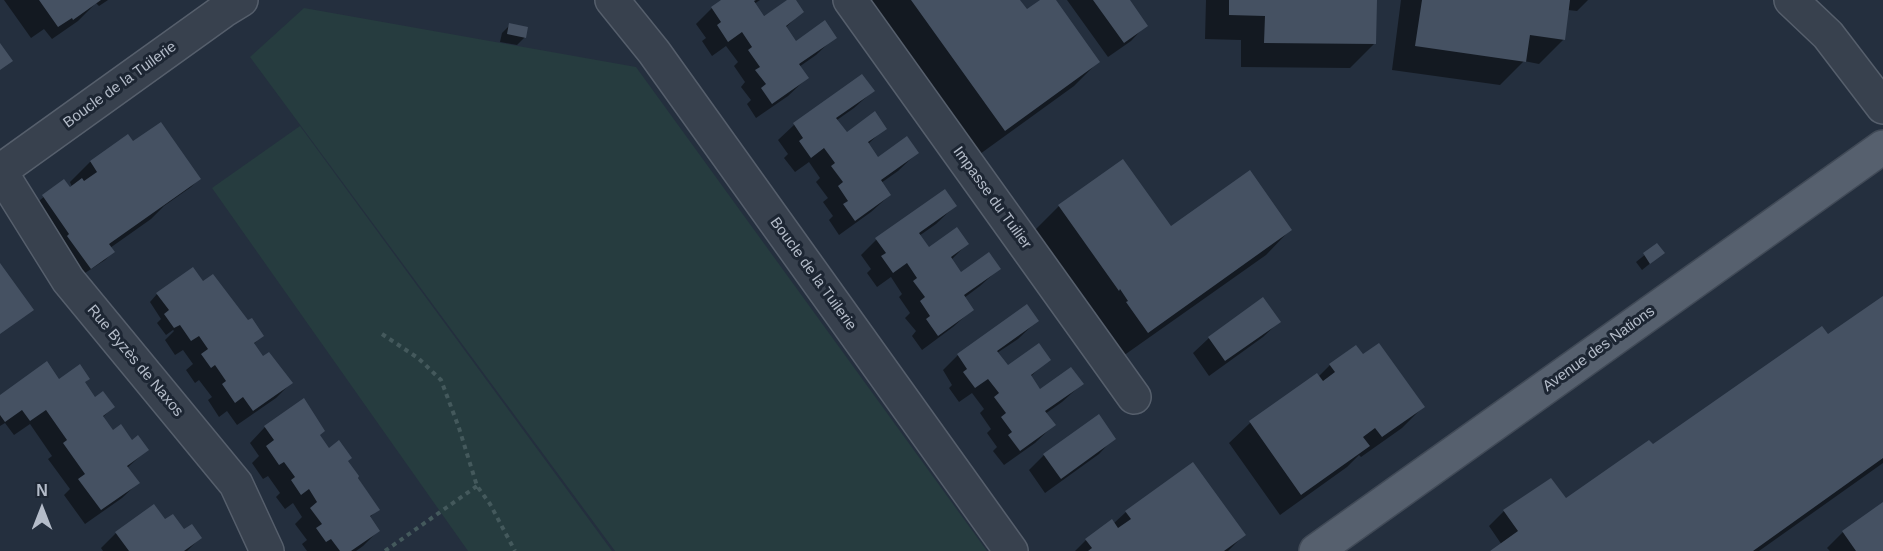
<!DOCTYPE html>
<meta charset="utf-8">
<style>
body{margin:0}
#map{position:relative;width:1883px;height:551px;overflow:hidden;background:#242f3e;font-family:Arial,sans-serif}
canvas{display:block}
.north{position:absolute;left:12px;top:479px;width:60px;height:60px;-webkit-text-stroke:4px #1d2633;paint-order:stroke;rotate:0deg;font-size:16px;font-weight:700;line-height:24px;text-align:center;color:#b4bcc9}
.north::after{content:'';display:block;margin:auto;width:21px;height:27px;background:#b4bcc9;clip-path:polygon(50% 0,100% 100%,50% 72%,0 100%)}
</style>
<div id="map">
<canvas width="1883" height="551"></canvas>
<div class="north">N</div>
</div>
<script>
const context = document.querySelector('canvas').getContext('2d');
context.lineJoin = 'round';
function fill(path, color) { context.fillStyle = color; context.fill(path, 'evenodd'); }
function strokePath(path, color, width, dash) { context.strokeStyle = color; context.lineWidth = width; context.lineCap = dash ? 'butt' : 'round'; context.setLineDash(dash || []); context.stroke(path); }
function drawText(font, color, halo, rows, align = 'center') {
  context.font = font + ' Arial,sans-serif'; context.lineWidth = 6; context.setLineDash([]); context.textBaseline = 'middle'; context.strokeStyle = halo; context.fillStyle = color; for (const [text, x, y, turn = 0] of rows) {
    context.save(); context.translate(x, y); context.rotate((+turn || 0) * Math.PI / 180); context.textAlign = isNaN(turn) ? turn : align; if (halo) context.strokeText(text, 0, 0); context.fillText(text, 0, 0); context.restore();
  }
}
fill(new Path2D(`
 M304 8 636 67 987 551H615L250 57Z
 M300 126 612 551H468L212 188Z`), '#263c3f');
fill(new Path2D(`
 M4 0H108L99 6 96 3 78 21 52 39 44 29 31 38Z
 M723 0H760L754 4 756 21 789 0H794L802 12 783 30 794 44 835 37 816 55 799 67 807 78 788 96 756 118 747 104 751 100 741 87 745 82 734 66 738 62 726 46 712 56 702 41 706 38 696 24 712 8Z
 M870 0H1018L1026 12 1043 0H1054L1098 62 1074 86 980 154Z
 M1067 0H1128L1146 25 1131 41 1108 57Z
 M1206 0H1375L1374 44 1350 68 1241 67V40L1205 39Z
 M1401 0H1588L1577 11 1568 10 1564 39 1539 64 1524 61 1500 85 1392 70Z
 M510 25 525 37 517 45 500 42 502 33Z
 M859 78 873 91 854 108 837 120 838 138 885 128 866 146 876 160 917 153 898 171 881 183 890 195 871 212 839 235 829 220 833 216 823 202 828 198 816 182 820 178 809 162 795 172 784 158 788 154 778 140 794 125Z
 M132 143 199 179 191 187 164 206 151 219 110 248 113 252 105 260 82 275 35 204 64 181 69 189 72 187 70 182 90 162Z
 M1123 161 1171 228 1290 230 1266 255 1123 356 1103 327 1104 326 1095 312 1094 314 1034 231 1059 206Z
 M940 194 955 206 936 224 919 236 928 249 967 244 952 259 958 276 999 269 980 286 964 298 972 310 953 327 922 350 912 336 916 331 905 318 910 313 899 297 902 294 891 277 877 287 867 273 871 269 861 255 876 240Z
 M1657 245 1663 253 1642 270 1636 262Z
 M202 283 262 335 254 344 263 358 291 383 276 398 237 425 227 411 219 417 208 400 212 397 199 380 195 383 186 370 193 364 183 350 175 355 165 340 174 331 173 330 166 335 157 323 161 319 150 302 157 294Z
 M1883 298V463L1759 551H1493L1502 545 1489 526 1504 511 1566 500 1828 337Z
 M1263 299 1279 322 1263 337 1209 376 1193 353 1209 338Z
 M1037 321 1018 339 997 353 1007 367 1049 359 1028 379 1038 392 1082 384 1062 402 1045 414 1054 425 1035 443 1004 465 993 451 997 447 987 433 991 429 980 413 984 409 972 393 959 402 949 388 952 385 943 370 958 355Z
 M1363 356 1423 407 1402 428 1361 457 1359 455 1347 467 1280 515 1229 443 1250 423 1316 375 1318 377 1330 365Z
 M58 381 84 383 95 399 113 407 102 418 113 432 147 450 127 468 138 483 122 498 85 524 64 495 70 489 48 459 52 456 30 424 14 435 5 423 0 426V396Z
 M265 427 319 436 329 450 347 461 378 509 369 518 378 531 363 546 356 551H307L302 544 307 540 295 524 302 517 293 503 285 509 276 497 280 493 268 476 263 479 252 463 259 456 250 443Z
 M1114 438 1099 454 1045 493 1029 470 1044 455Z
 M1193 464 1244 535 1228 551H1075L1086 540 1113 524 1126 512Z
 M1883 504V551H1830L1827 548 1843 532Z
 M165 521 200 538 187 551H103L101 548 116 533Z`), '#0007');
fill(new Path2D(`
 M39 0H101L73 20 72 18 58 27Z
 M721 0H756L754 1 764 16 787 0H796L804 12 786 26 796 41 825 20 837 38 799 64 809 78 772 104 761 88 766 84 755 70 760 67 748 50 752 47 742 32 728 42 717 25 721 22 711 7Z
 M911 0H1020L1027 9 1040 0H1056L1100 62 1005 131Z
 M1093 0H1130L1148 26 1124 43Z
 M1229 0H1377L1376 44 1264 43 1265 16 1229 15Z
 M1422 0H1570L1565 40 1530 35 1526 62 1415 46Z
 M509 23 528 27 526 38 507 34Z
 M0 43 13 61 0 70Z
 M862 74 875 91 836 118 847 132 875 111 887 129 868 142 878 157 907 136 919 153 881 180 891 195 855 221 843 204 848 201 838 186 843 182 831 166 835 163 824 148 811 158 799 141 803 138 793 123Z
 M161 122 201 179 109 244 115 252 91 269 67 236 69 234 42 195 64 179 70 187 82 178 84 181 97 172 90 161 128 134 133 141Z
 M1123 159 1171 226 1250 170 1292 230 1148 333 1126 302 1128 301 1120 289 1119 291 1058 205Z
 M945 189 957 206 919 233 929 247 957 227 969 244 951 257 961 272 989 252 1001 269 964 295 974 310 938 336 926 319 930 316 920 301 925 297 913 281 917 278 907 263 893 273 881 256 886 253 875 238Z
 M1657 243 1665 253 1650 264 1643 253Z
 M0 263 34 310 0 334Z
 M193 267 203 281 213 274 248 320 252 318 264 336 254 343 263 356 269 352 293 383 253 411 243 397 235 403 222 384 226 381 215 365 211 368 201 354 208 349 199 336 191 341 180 325 174 328 164 314 169 310 156 293Z
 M1883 296V458L1753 551H1490L1518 531 1503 510 1551 478 1566 498 1649 440 1653 444 1822 326 1828 334Z
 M1263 297 1281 322 1225 361 1208 337Z
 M1027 304 1039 321 997 351 1008 365 1039 343 1051 360 1031 375 1040 389 1071 367 1084 384 1045 411 1056 425 1020 451 1008 435 1012 432 1001 417 1006 413 994 397 999 393 988 379 975 388 963 372 967 369 957 354Z
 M1379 343 1425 407 1382 437 1375 428 1363 437 1370 446 1301 495 1249 421 1317 373 1323 381 1335 372 1329 364 1356 345 1363 354Z
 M47 361 59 379 80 364 90 379 85 382 95 397 103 391 115 407 103 416 113 430 121 424 132 440 138 435 149 450 127 466 140 483 101 510 78 479 85 474 63 443 67 440 46 410 30 421 22 410 5 422 0 415V395Z
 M304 398 325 431 320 435 329 448 339 440 352 458 348 461 359 476 358 478 380 510 370 516 380 531 351 551H340L331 539 326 542 316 528 322 524 310 508 317 502 309 489 301 495 291 480 295 477 284 462 279 465 266 446 274 440 264 426Z
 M1099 414 1116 439 1061 479 1043 454Z
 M1193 462 1246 535 1224 551H1088L1092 548 1085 539 1112 519 1118 528 1131 519 1125 511Z
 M1883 502V551H1856L1842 531Z
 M154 504 165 519 173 514 184 529 192 524 202 538 184 551H129L115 532Z`), '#455162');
const minor = new Path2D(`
 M612 0 654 52 1011 551
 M850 0 1134 397
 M1791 0 1828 35 1883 107
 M0 171 68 280 236 484 267 551
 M0 171 223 11 241 0`);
const major = new Path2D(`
 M1316 551 1883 147`);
strokePath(minor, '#565f6c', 36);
strokePath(major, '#414a57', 36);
strokePath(new Path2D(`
 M382 334 418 358 441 380 459 428 477 486 490 504 515 551
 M385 551 477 486`), '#44595c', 4, [4.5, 4.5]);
strokePath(minor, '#38414e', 33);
strokePath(major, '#56606e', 33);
drawText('15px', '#b4bcc9', '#1d2633', [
 ["Boucle de la Tuilerie",120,85,-36],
 ["Impasse du Tuilier",992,198,54],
 ["Boucle de la Tuilerie",813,274,54],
 ["Avenue des Nations",1599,349,-36],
 ["Rue Byzès de Naxos",135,361,50]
]);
</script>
